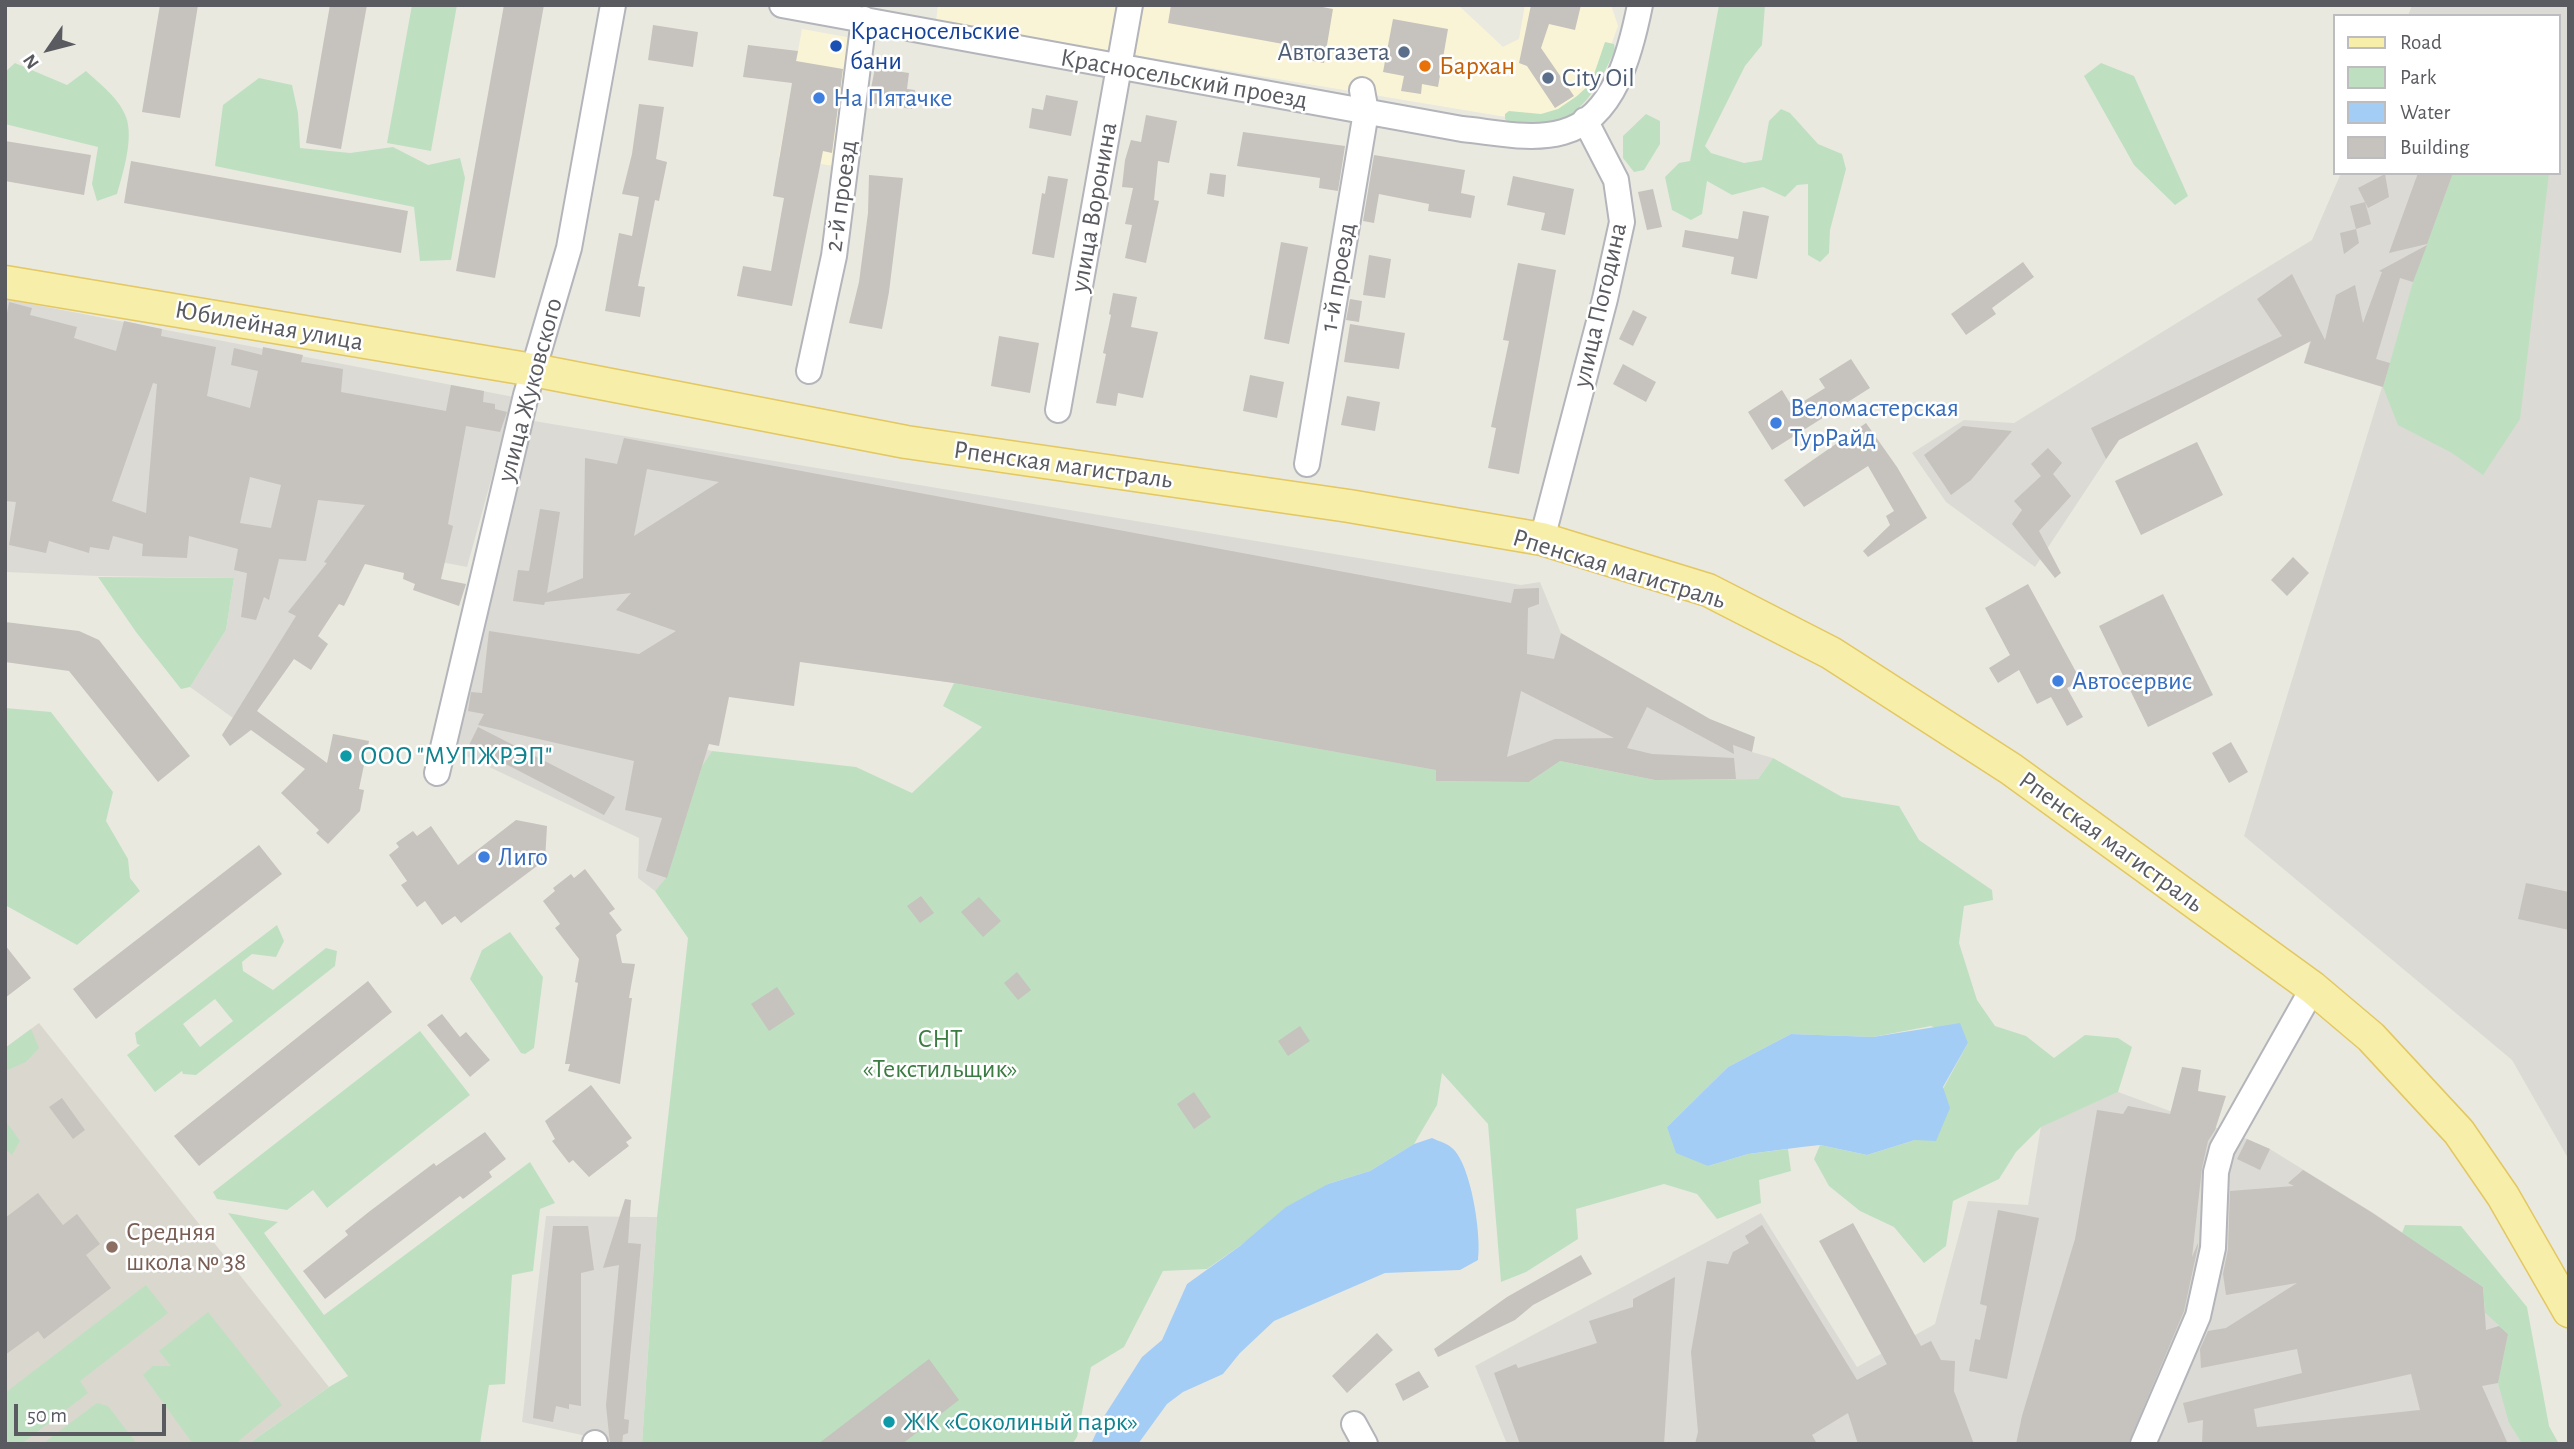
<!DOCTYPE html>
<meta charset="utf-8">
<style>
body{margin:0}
#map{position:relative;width:2574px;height:1449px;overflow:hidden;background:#eae9e0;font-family:"Alegreya Sans",sans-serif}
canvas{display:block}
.frame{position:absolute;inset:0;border:7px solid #595b60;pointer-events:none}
.legend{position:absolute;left:2333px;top:14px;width:228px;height:161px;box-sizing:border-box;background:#fff;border:2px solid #bdbdbf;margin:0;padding:9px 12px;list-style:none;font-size:21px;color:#595b60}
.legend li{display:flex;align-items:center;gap:14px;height:35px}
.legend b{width:35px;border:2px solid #bdbdbf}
.north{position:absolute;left:14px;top:14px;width:70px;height:70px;-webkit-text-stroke:5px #fff;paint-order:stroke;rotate:235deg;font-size:19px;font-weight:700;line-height:28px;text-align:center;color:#595b60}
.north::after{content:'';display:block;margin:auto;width:24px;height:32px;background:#595b60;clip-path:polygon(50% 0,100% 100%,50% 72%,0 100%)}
.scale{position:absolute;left:14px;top:1404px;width:152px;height:32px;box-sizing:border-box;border:4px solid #595b60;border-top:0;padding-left:9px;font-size:21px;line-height:24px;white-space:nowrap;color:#595b60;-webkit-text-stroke:5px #fff;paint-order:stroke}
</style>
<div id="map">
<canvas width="2574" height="1449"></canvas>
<div class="frame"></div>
<ul class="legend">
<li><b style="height:9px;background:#f7efa9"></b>Road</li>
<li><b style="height:19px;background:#bee0c0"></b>Park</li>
<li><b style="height:19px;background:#a4cdf6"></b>Water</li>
<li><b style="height:19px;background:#c6c2bd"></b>Building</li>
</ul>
<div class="north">N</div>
<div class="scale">50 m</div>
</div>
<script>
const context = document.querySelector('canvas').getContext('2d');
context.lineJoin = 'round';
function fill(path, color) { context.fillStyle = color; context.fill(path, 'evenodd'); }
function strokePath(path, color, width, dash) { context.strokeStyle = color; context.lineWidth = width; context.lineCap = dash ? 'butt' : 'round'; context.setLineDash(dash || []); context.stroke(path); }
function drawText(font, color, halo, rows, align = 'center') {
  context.font = font + ' "Alegreya Sans",sans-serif'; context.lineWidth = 5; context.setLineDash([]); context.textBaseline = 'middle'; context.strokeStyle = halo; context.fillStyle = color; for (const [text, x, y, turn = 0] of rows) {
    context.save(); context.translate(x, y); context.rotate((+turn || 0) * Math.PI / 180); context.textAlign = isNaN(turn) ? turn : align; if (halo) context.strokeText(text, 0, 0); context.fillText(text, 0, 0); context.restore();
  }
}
fill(new Path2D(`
 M938 5H1458L1503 47 1519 39 1525 5H1611L1618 26 1596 86 1543 120 1500 116 936 22Z
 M802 29 874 42 852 169 779 157Z`), '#faf4d6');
fill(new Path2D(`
 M2412 5H2569V1160L2512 1060 2244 836 2382 387 2304 363 2310 341 2119 440 2035 567 1946 502 1912 453 1964 420 2014 423 2312 240 2341 173H2558V16H2408Z
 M5 299 514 397 467 567 368 548 233 718 190 687 226 630 234 578 98 576 5 572Z
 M528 420 1521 585 1540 582 1561 633 1555 656 1684 727 1752 752 1773 758 1758 779 1655 780 1561 761 1529 782 1436 781V771L954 683 755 655 692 745 712 751 702 766 667 878 655 891 638 878 639 838 447 747Z
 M2118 1092 2247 1139 2270 1149 2375 1214 2483 1287 2485 1313 2508 1334 2509 1423 2522 1444H1507L1475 1366 1761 1213 1857 1367 1935 1324 1968 1201 2028 1205 2041 1126Z
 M546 1216 657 1217 642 1444H623L522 1422Z`), '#dcdad4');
fill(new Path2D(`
 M39 1023 329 1387 248 1444H5V1048Z`), '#dad8ce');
fill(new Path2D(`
 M412 5H457L431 151 387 143Z
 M1719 5H1765L1762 45 1745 66 1705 146 1711 153 1744 163 1762 160 1769 121 1781 109 1790 113 1818 144 1842 154 1846 169 1830 230 1829 253 1820 262 1808 255V184L1797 185 1785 197 1763 187 1732 195 1707 181 1702 214 1691 220 1672 210 1665 177 1679 163 1690 161Z
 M1605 42 1614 44 1615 50C1600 82 1582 122 1541 125 1530 125 1518 123 1508 122L1505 119V114L1509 111 1541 114 1558 109 1577 96 1591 83Z
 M15 63 67 85 86 71C100 84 120 99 126 117 134 138 123 173 117 194L97 201 92 184 98 147 5 124V72Z
 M2101 63 2134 76 2188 196 2175 205 2134 165 2084 76Z
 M259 78 292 85 298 113 300 148 350 153 393 147 428 165 460 158 465 178 451 260 420 261 414 207 215 166 223 105Z
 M1646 114 1660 121V144L1644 170 1634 172 1623 158V136Z
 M2453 173H2549L2520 419 2483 475 2452 453 2398 425 2383 387 2413 282Z
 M98 577 234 578 226 630 190 687 181 689 136 632Z
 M954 683 1436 770 1437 781 1529 782 1560 761 1655 780 1758 779 1773 758 1842 797 1899 806 1919 840 1992 890 1993 900 1964 906 1959 943 1977 1000 1995 1026 2026 1036 2054 1058 2085 1035 2118 1038 2132 1047 2118 1092 2041 1127 2016 1152 1999 1179 1953 1201 1946 1246 1924 1263 1894 1227 1860 1211 1829 1186 1814 1159 1820 1145 1867 1155 1915 1140 1968 1043 1931 1026 1873 1037 1791 1034 1728 1067 1667 1127 1708 1166 1748 1154 1788 1149 1791 1171 1759 1180 1761 1203 1717 1219 1697 1194 1664 1184 1576 1209 1578 1239 1526 1272 1501 1282 1488 1124 1442 1073 1437 1105 1414 1144 1370 1171 1328 1184 1207 1269 1163 1271 1124 1347 1091 1367 1077 1437 1072 1444H642L657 1217 688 938 655 891 667 877 702 766 712 751 856 767 912 793 982 727 943 706Z
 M5 708 51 712 113 792 106 821 128 859 130 878 140 891 77 945 5 905Z
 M277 925 284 941 276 957 252 954 242 962 243 971 273 990 326 948 337 951 335 966 196 1075 183 1074 182 1071 155 1092 127 1055 140 1045 137 1044 135 1033ZM215 999 233 1021 200 1047 183 1024Z
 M510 932 543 977 534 1048 525 1054 521 1053 470 979 482 950Z
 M31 1029 39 1048 26 1062 5 1071V1048Z
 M420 1031 470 1095 327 1208 313 1190 287 1210 217 1199 213 1192Z
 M5 1120 20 1141 12 1155 5 1149Z
 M530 1162 555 1203 540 1209 533 1271 512 1275 505 1384 489 1385 480 1444H248L329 1387 348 1376 228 1213 278 1222 264 1233 324 1315Z
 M2405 1225 2461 1226 2527 1307 2549 1426 2559 1444H2522L2509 1423 2498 1383 2508 1334 2485 1313 2483 1287 2402 1233Z
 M146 1285 168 1313 80 1381 88 1393 21 1444H5V1393Z
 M208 1312 282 1405 235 1444H193L143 1375 153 1366H171L159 1351Z
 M97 1403 108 1406 137 1444H42Z`), '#bee0c0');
fill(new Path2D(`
 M1960 1023 1968 1043 1943 1087 1950 1108 1936 1141 1915 1140 1867 1155 1820 1145 1802 1147 1748 1154 1708 1166 1676 1153 1667 1127 1728 1067 1791 1034 1873 1037Z
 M1432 1138C1438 1141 1447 1143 1452 1148 1471 1163 1482 1237 1478 1260L1460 1270 1385 1273 1274 1321 1240 1353 1223 1374 1183 1392 1167 1404 1138 1444H1091L1103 1418 1142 1357 1162 1340 1187 1284 1240 1246 1286 1207 1328 1184 1370 1171 1414 1144Z`), '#a4cdf6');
fill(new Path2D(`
 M160 5H198L180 118 142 112Z
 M330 5H367L341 149 306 143Z
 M504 5H544L495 278 456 271Z
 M1171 5H1312L1333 9 1324 63 1281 55 1283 44 1168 23Z
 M1531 5H1581L1575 30 1549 24 1541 48 1574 96 1555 108 1527 66 1519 63Z
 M1393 19 1448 29 1438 87 1422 84 1421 94 1401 91 1404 76 1383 72Z
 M653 25 698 32 693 67 648 60Z
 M748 45 798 51 796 61 843 69 832 153 823 151 792 306 737 296 743 266 771 271 784 198 773 196 792 83 743 77Z
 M875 68 909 73 907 89 915 90 912 109 868 103Z
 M1046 95 1078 101 1071 136 1029 128 1032 108 1043 110Z
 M639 104 664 107 656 159 667 162 659 201 655 200 638 286 645 287 640 317 605 311 619 233 632 236 639 197 622 194 632 154Z
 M1146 115 1177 121 1169 163 1158 161 1154 200 1159 201 1146 263 1125 258 1132 225 1125 224 1133 188 1122 187 1125 160 1131 140 1141 142Z
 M1243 132 1345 146 1338 191 1319 188 1320 178 1237 166Z
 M5 141 91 155 84 195 5 181Z
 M1374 155 1465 170 1461 193 1475 196 1471 218 1428 211 1429 204 1379 194 1374 223 1363 221Z
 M131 161 408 211 401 253 124 203Z
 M1210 173 1226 175 1224 197 1207 194Z
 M2418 173H2453L2427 244 2389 253Z
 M2385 174 2389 197 2368 208 2358 188Z
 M869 175 903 178 889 292 882 329 849 323 859 282 868 213Z
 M1048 176 1068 179 1054 258 1032 254 1042 193 1045 194Z
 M1513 176 1574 189 1565 235 1541 230 1545 213 1507 205Z
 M1653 189 1662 227 1647 230 1638 192Z
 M2365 202 2371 224 2356 229 2350 206Z
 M1743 211 1769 216 1757 279 1731 274 1734 257 1682 247 1685 230 1738 239Z
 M2356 229 2359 243 2344 254 2340 233Z
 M1281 242 1308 247 1289 344 1264 339Z
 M2427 245 2413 282 2400 278 2376 359 2390 363 2383 387 2304 363 2311 341 2119 440 2106 459 2091 428 2282 336 2257 299 2292 274 2325 340 2336 295 2355 285 2363 323 2382 272 2379 271Z
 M1369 255 1391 259 1385 298 1363 295Z
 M2023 262 2034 277 1992 308 1996 314 1966 335 1951 314Z
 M1518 263 1556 270 1519 474 1488 468 1496 428 1491 427 1509 341 1503 340Z
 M1113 293 1137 297 1131 327 1158 332 1143 398 1118 393 1116 406 1096 403 1106 354 1103 353 1111 315 1109 314Z
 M1350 299 1362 301 1359 322 1346 320Z
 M9 302 32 308 30 315 77 327 74 338 116 351 124 321 162 329 161 336 216 347 207 396 250 408 258 371 231 365 234 348 262 355 263 347 303 355 301 362 343 369 341 392 446 411 451 385 484 391 483 402 495 404V409L507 412 500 432 466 426 448 524 453 526 441 579 466 584 459 606 413 590 415 584 403 579 404 573 365 564 344 606 339 604 318 636 328 644 311 670 294 659 257 711 327 763 333 734 369 741 359 789 364 790 360 811 328 844 316 833 319 830 281 793 305 769 251 730 230 746 222 735 296 616 288 612 327 563 324 562 365 505 318 500 306 561 279 559 269 600 264 597 256 620 241 617 247 573 234 570 238 549 189 536 187 558 142 556 143 544 113 536 109 550 90 547 89 553 49 541 46 553 9 545 16 502 5 501V313H7ZM153 383 157 384 146 513 112 501ZM250 477 281 485 271 528 240 523Z
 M1633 310 1647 317 1633 346 1619 339Z
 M1350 324 1405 333 1399 369 1344 362Z
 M999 336 1039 343 1030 393 991 386Z
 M1851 359 1870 388 1772 450 1748 412 1782 390 1793 408 1825 388 1819 379Z
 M1623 364 1656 382 1646 402 1613 384Z
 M1250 375 1284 382 1277 418 1243 411Z
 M1347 396 1380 402 1375 431 1341 425Z
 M1866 423 1897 467 1927 518 1868 557 1863 551 1890 525 1886 516 1894 511 1868 466 1804 507 1784 480Z
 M1963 426 2012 431 1971 480 1951 495 1924 455Z
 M624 438 1511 603 1514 589 1539 588V604L1528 608 1527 654 1554 659 1561 633 1710 719 1755 737 1752 752 1733 745 1734 754 1647 707 1627 748 1652 754 1734 758 1736 779 1655 780 1560 761 1529 782 1436 781V770L954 683 800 662 794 706 729 697 719 746 709 744 667 878 646 871 662 818 625 810 634 761 478 725 484 714 468 711 471 692 482 693 489 631 639 654 676 631 616 610 631 593 545 602 544 605 513 601 518 570 529 571 540 509 560 512 547 593 583 578 585 458 617 464ZM647 469 719 482 634 536ZM1521 691 1614 738 1555 739 1507 757Z
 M2197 442 2223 495 2141 535 2115 481Z
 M2048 448 2062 463 2053 474 2071 496 2039 531 2061 573 2055 578 2012 524 2022 510 2014 501 2041 476 2031 464Z
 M2293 557 2309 573 2287 596 2271 580Z
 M2028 584 2081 681 2067 688 2083 717 2067 726 2051 697 2037 704 2019 670 1998 683 1989 668 2010 655 1985 608Z
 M2163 594 2213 695 2148 727 2099 626Z
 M5 622 79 631 99 640 190 756 158 782 69 671 5 662Z
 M478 727 615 797 604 815 469 745Z
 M2231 742 2248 772 2229 783 2212 753Z
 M516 820 547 826 545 860 461 923 455 916 442 925 425 901 417 907 401 885 407 881 389 855 399 847 396 843 413 831 417 836 431 826 458 865Z
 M259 845 282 874 96 1019 73 989Z
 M585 869 615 909 609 913 622 930 616 935 622 963 635 964 629 998H632L620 1084 568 1071 570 1064H565L578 983 575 982 579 959 555 928 560 924 543 901 555 891 553 888 571 874 574 878Z
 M2526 883 2569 892V930L2518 919Z
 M921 896 934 913 920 923 907 906Z
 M979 897 1001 921 983 937 961 912Z
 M5 945 31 978 5 998Z
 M1017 972 1031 990 1018 1000 1004 983Z
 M368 981 392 1012 199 1166 174 1136Z
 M777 987 795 1014 769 1031 751 1004Z
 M442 1014 460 1037 466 1032 490 1060 470 1077 427 1025Z
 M1300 1026 1310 1041 1288 1056 1278 1041Z
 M2182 1067 2201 1070 2198 1091 2226 1096 2215 1130 2208 1141 2202 1168 2192 1257 2198 1243V1246L2184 1311 2128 1444H2016L2022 1416 2075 1239 2097 1110 2123 1114 2128 1106 2170 1114Z
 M591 1085 632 1138 626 1142 629 1146 589 1177 573 1160 569 1163 552 1141 555 1139 545 1121Z
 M1194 1092 1211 1117 1194 1129 1177 1104Z
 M62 1098 85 1130 73 1139 49 1107Z
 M485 1132 506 1159 489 1172 492 1177 463 1199 460 1196 325 1299 303 1271 348 1235 345 1231 370 1211 434 1163 436 1166Z
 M2247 1139 2270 1149 2260 1170 2237 1159Z
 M2303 1170 2371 1212 2483 1287 2486 1330 2499 1326 2508 1334 2498 1383 2482 1386 2508 1444H2202L2203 1420 2188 1423 2183 1403 2302 1373 2297 1349 2201 1368 2200 1349 2208 1331 2226 1328 2297 1283 2226 1295 2223 1274 2228 1249 2230 1191 2294 1186 2288 1183ZM2411 1374 2420 1410 2257 1427 2254 1409Z
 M38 1193 63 1225 77 1214 100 1244 86 1255 111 1288 44 1339 38 1331 5 1355V1218Z
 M625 1199 631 1200 628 1243 641 1244 624 1419 629 1420 628 1433 623 1435 622 1444H610L606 1405 619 1265 603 1268Z
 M1998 1210 2039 1218 2007 1379 1969 1371 1975 1339 1980 1340 1987 1306 1980 1304Z
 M1853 1223 1921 1346 1931 1341 1941 1360 1955 1361 1954 1391 1974 1444H1858L1848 1413 1812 1435 1817 1444H1695L1698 1432 1691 1352 1707 1261 1728 1264 1733 1252 1749 1243 1745 1236 1762 1225 1857 1380 1887 1364 1819 1241Z
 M553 1226H588L594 1270 581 1273V1406L569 1404V1409L556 1406 553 1422 533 1418Z
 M1581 1255 1592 1274 1533 1305 1515 1320 1438 1357 1434 1349 1507 1297Z
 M1675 1277 1664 1444H1520L1494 1373 1516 1364 1518 1368 1597 1343 1589 1321 1633 1307V1299Z
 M1377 1333 1393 1350 1347 1393 1332 1376Z
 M929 1359 959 1400 902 1444H818Z
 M1419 1371 1429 1387 1403 1401 1395 1384Z`), '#c6c2bd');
const minor = new Path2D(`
 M782 5 1462 129C1494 132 1532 141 1563 132 1615 118 1631 50 1640 5
 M809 371 834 256 864 19
 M1058 410 1130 5
 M1307 464 1366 112 1362 90
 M1542 539 1605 299 1622 222 1616 180 1585 120
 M437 773 526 395 569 248 613 5
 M1354 1424 1365 1444
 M595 1443V1444
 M2143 1444 2198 1316 2213 1248 2216 1172 2222 1149 2313 988`);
const major = new Path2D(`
 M5 282 533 370 906 442 1349 506 1542 539 1708 590 1831 653 2011 769 2313 988 2371 1037 2459 1132 2503 1196 2569 1311`);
strokePath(minor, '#b3b5ba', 28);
strokePath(major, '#e3c760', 35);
strokePath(minor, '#fff', 24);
strokePath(major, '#f7efa9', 32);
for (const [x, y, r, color] of [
 [836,46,7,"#1a4fb4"],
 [1404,52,7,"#5c6f8a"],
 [1425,66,7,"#e8710a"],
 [1548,78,7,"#5c6f8a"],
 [819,98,7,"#3f7fe0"],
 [1776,423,7,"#3f7fe0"],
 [2058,681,7,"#3f7fe0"],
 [346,756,7,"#0f9aa8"],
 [484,857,7,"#3f7fe0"],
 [112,1247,7,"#8d6e63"],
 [889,1422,7,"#0f9aa8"]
]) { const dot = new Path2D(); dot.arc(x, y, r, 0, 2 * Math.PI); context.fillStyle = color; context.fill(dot); strokePath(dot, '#fff', 2.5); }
drawText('26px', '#164399', '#fff', [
 ["Красносельские",850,31],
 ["бани",850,61]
], 'left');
drawText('26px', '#4e5e75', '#fff', [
 ["Автогазета",1390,52],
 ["City Oil",1562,78,"left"]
], 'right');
drawText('26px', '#c56008', '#fff', [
 ["Бархан",1439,66]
], 'left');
drawText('26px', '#595b60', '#fff', [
 ["Красносельский проезд",1184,79,10],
 ["2-й проезд",841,196,-82],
 ["улица Воронина",1094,207,-80],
 ["1-й проезд",1338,277,-80],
 ["улица Погодина",1600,305,-77],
 ["Юбилейная улица",269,326,10],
 ["улица Жуковского",530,390,-75],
 ["Рпенская магистраль",1063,465,8],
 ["Рпенская магистраль",1619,569,17],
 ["Рпенская магистраль",2111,842,36]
]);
drawText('26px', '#366cbe', '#fff', [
 ["На Пятачке",833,98],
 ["Веломастерская",1790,408],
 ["ТурРайд",1790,438],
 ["Автосервис",2072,681],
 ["Лиго",498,857]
], 'left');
drawText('26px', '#0d838f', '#fff', [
 ["ООО \"МУПЖРЭП\"",360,756],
 ["ЖК «Соколиный парк»",903,1422]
], 'left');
drawText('26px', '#3b7c42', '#fff', [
 ["СНТ",940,1039],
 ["«Текстильщик»",940,1069]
]);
drawText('26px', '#785e54', '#fff', [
 ["Средняя",126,1232],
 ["школа № 38",126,1262]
], 'left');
</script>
